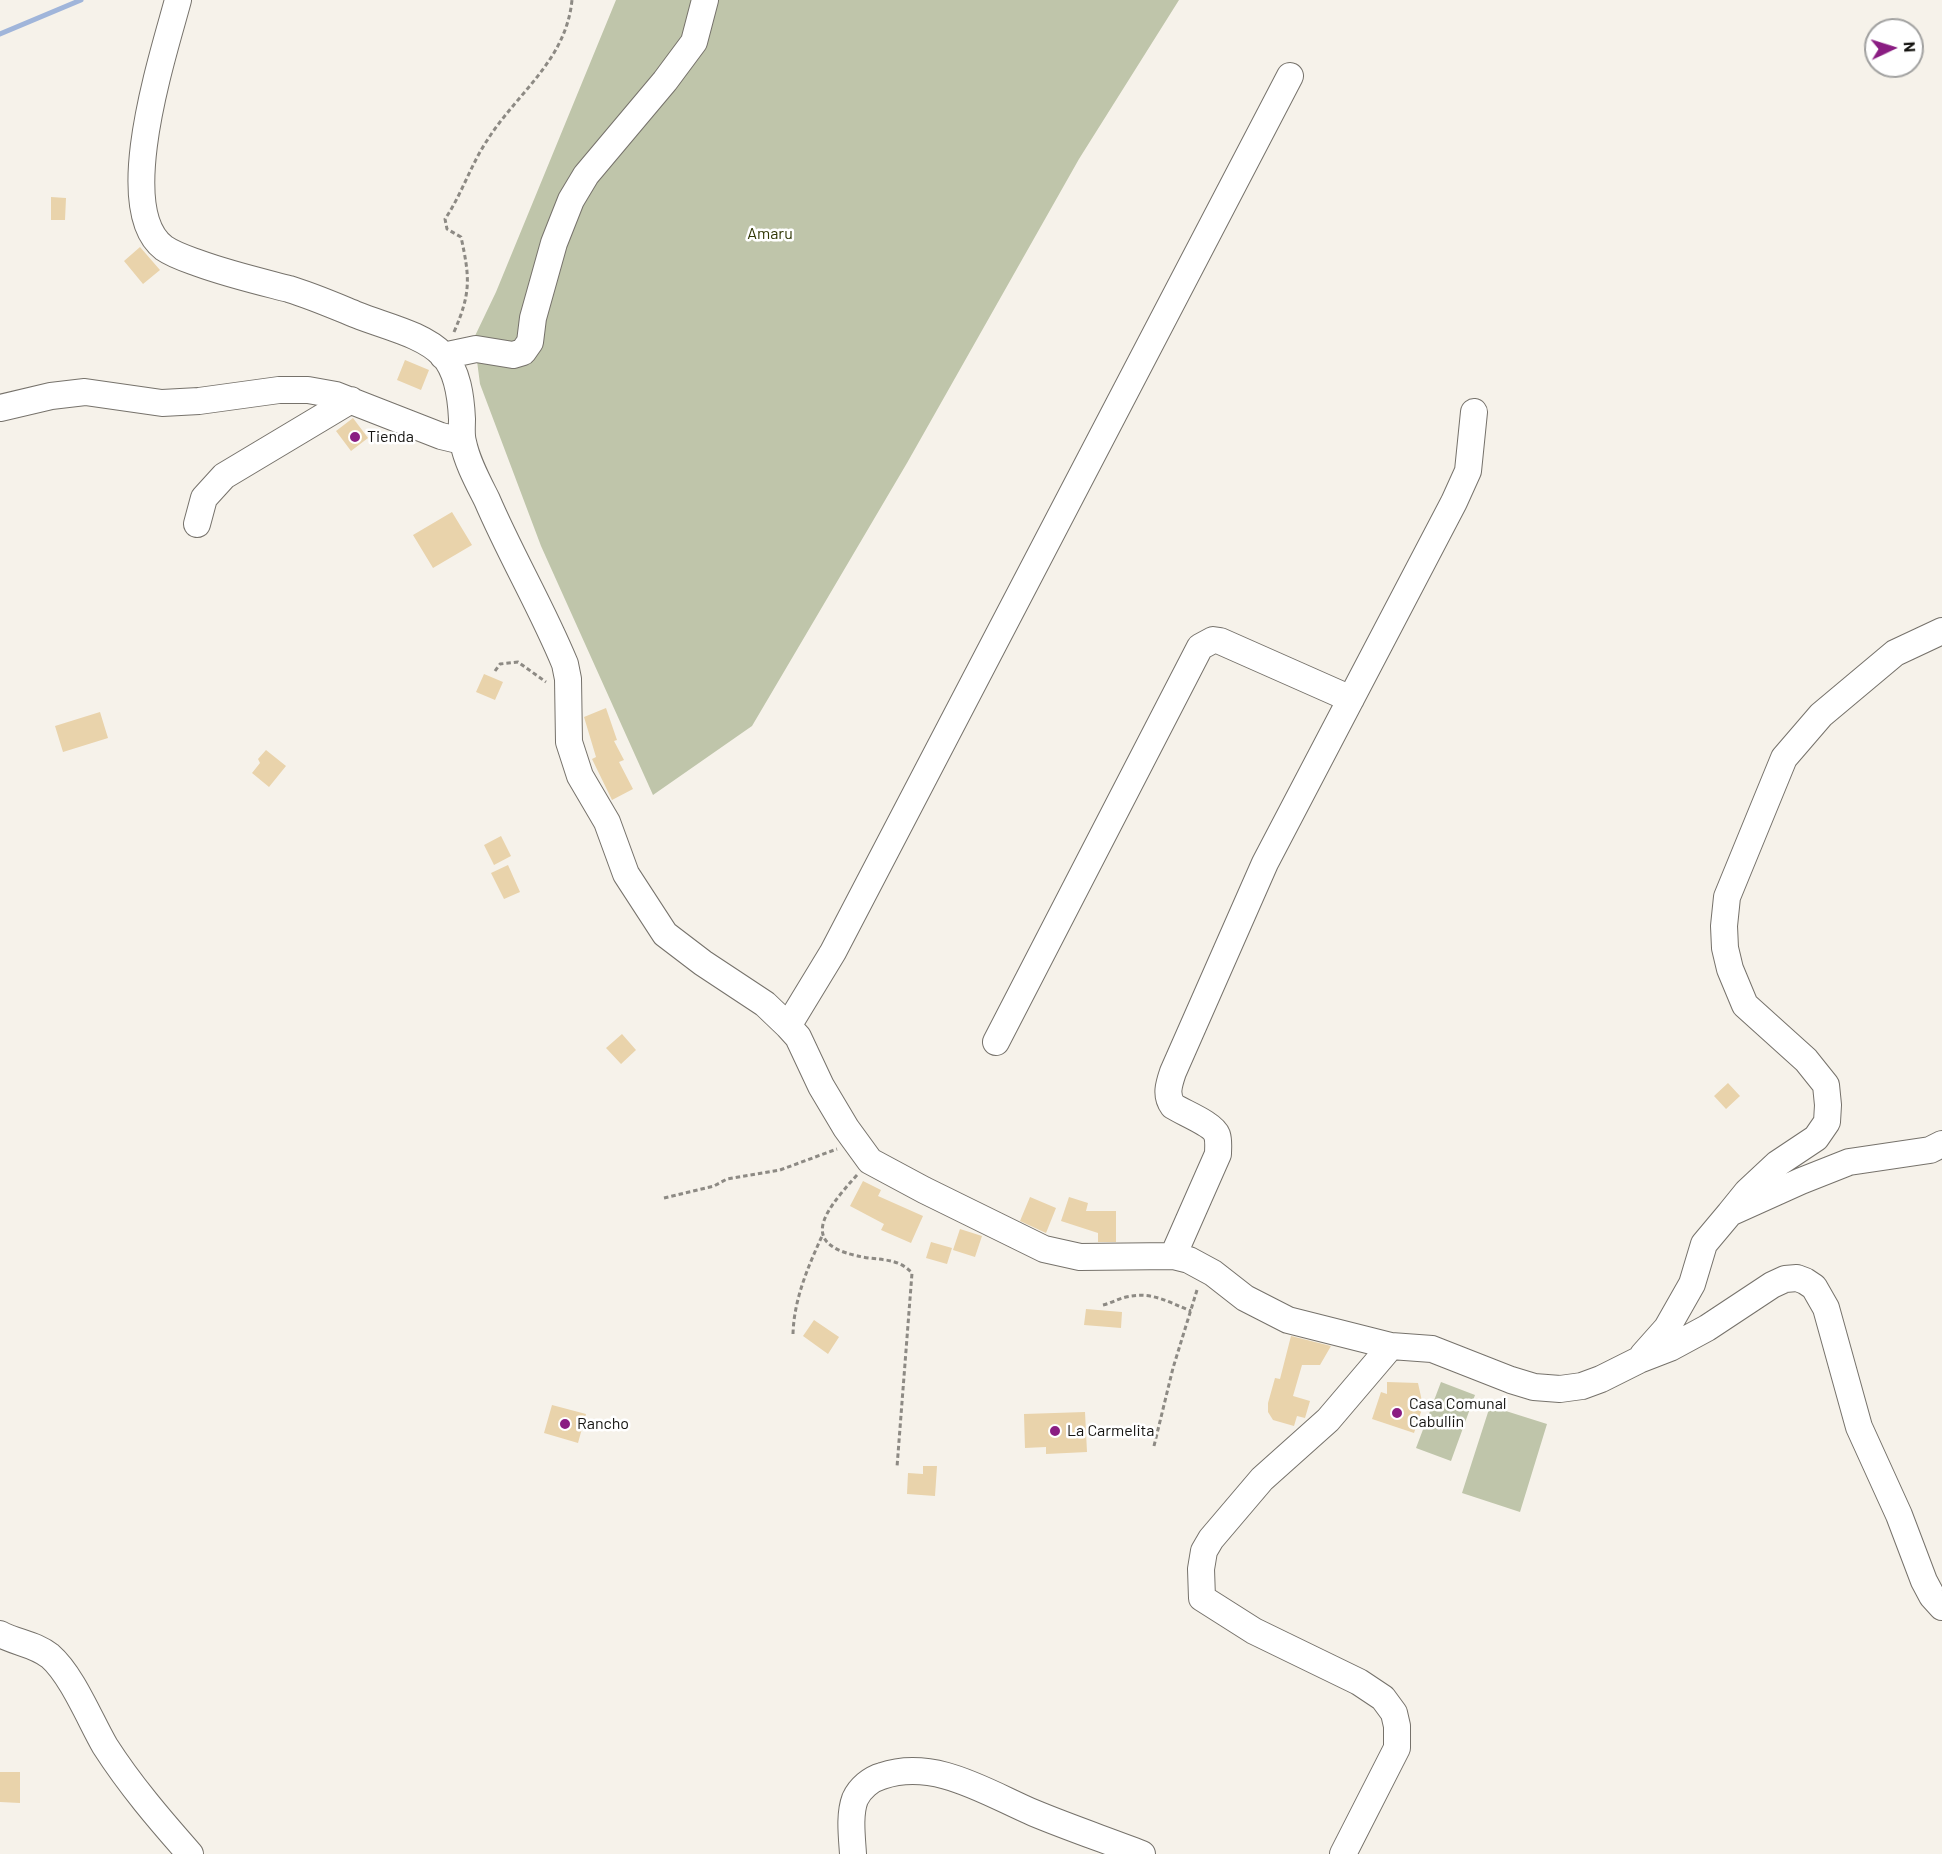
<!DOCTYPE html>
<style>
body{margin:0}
#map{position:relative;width:1942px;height:1854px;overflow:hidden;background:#f6f2ea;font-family:Barlow,sans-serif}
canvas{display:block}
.north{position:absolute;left:1864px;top:18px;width:60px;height:60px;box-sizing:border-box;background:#fff;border:2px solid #a1a1a0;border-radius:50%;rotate:86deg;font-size:16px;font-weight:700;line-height:24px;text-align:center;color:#151411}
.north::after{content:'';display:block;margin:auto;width:21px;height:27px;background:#8a1d82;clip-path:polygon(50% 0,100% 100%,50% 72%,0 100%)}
</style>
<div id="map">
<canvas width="1942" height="1854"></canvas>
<div class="north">N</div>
</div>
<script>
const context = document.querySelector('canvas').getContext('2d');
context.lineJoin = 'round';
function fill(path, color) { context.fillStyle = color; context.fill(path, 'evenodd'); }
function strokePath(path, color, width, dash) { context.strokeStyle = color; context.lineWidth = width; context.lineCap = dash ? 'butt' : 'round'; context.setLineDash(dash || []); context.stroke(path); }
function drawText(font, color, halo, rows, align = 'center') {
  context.font = font + ' Barlow,sans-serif'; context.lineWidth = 5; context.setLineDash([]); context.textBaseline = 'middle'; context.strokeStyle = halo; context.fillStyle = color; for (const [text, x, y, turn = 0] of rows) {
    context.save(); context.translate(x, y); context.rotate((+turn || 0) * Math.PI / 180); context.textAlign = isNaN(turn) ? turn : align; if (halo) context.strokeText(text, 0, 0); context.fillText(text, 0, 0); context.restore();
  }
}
fill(new Path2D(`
 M616 0H1179L1079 159 907 463 752 726 653 795 541 546 480 384 474 338 496 292Z
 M1441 1382 1475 1395 1451 1461 1416 1448Z
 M1490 1406 1547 1424 1520 1512 1462 1493Z`), '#bfc5aa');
strokePath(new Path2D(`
 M0 34 81 0`), '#a0b5da', 5);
fill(new Path2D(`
 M51 197 66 198 65 220H51Z
 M140 247 160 270 143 284 124 261Z
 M405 360 429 370 421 390 397 380Z
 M353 418 368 438 351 451 336 431Z
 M452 512 472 545 433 568 413 535Z
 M484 674 503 682 495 700 476 692Z
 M606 708 617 740 614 741 624 760 619 762 633 789 612 800 592 759 596 757 584 717Z
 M100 712 108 738 63 752 55 726Z
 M266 750 286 766 269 787 252 773 260 763 258 759Z
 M501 836 511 856 494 865 484 845Z
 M508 865 520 892 504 899 491 873Z
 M622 1034 636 1050 621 1064 606 1048Z
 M1728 1083 1740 1096 1726 1109 1714 1096Z
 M863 1181 881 1190 878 1196 923 1216 911 1243 881 1230 884 1224 850 1206Z
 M1030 1197 1056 1208 1046 1233 1020 1221Z
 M1069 1197 1088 1203 1086 1211H1116V1242H1098V1233L1061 1221Z
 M960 1229 982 1236 975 1257 953 1250Z
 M931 1242 952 1248 947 1264 926 1258Z
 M1086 1309 1122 1312 1121 1328 1084 1325Z
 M814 1320 839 1337 828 1354 803 1336Z
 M1291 1336 1331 1346 1320 1365H1302L1293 1396 1310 1401 1305 1418 1297 1416 1294 1426 1273 1420 1268 1412V1403L1275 1378 1280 1379Z
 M1387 1382 1418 1383 1423 1406 1414 1433 1372 1419 1381 1392 1387 1394Z
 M552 1405 586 1414 578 1443 544 1433Z
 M1085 1412 1087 1452 1046 1454V1447L1025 1448 1024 1414Z
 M923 1466H937L935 1496 907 1494 908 1473 923 1474Z
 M0 1772H20V1803L0 1802Z`), '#e9d3ab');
const minor = new Path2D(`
 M178 0C164 53 112 209 164 248 174 255 187 259 198 263 228 274 258 281 289 289 312 296 335 306 357 315 384 326 423 334 443 355 458 371 461 398 462 419 462 426 461 435 463 442 467 462 478 482 487 500 511 556 542 608 565 664L568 679 569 742 580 776 607 822 626 874 665 934 703 963 765 1004 788 1026 798 1037 821 1086 846 1128 870 1161 924 1190 1044 1249 1080 1257 1173 1256 1189 1260 1213 1273 1245 1298 1288 1320 1391 1346 1432 1349 1511 1380 1534 1387 1560 1389 1582 1386 1601 1379 1639 1360 1670 1348 1707 1328 1772 1285 1785 1279 1797 1278 1805 1281 1814 1287 1826 1308 1859 1427 1899 1515 1924 1581 1932 1596 1942 1607
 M443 356 476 349 513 355 523 352 530 342 533 318 554 243 571 200 586 175 665 81 694 42 705 0
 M0 408 51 396 85 392 162 403 199 401 279 390H308L336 395 441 436 462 441
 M197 524 204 498 224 476 351 400
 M788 1026 833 952 1290 76
 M996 1042 1200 647 1213 640 1220 641 1351 699
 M1730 1213 1747 1192 1777 1164 1816 1138 1827 1122 1828 1105 1826 1085 1806 1060 1745 1005 1730 969 1725 948 1724 926 1727 897 1784 758 1821 715 1895 653 1942 631
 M1173 1256 1218 1154C1218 1148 1219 1141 1217 1135 1213 1124 1184 1113 1173 1106 1165 1095 1169 1084 1173 1072L1265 863 1454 502 1468 471 1474 412
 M1643 1355 1667 1328 1692 1284 1704 1244 1730 1213 1801 1181 1849 1162 1930 1150 1942 1144
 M0 1634C17 1643 35 1644 50 1656 72 1675 90 1720 105 1746 130 1785 160 1820 190 1854
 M853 1854C852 1837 849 1815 855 1799 860 1788 871 1779 882 1776 935 1758 987 1793 1034 1813 1070 1828 1106 1840 1142 1854
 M1343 1854 1397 1748V1726L1394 1713 1383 1698 1359 1682 1254 1631 1202 1598 1201 1569 1204 1551 1211 1539 1262 1479 1328 1420 1391 1346`);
strokePath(minor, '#76726b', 28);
strokePath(new Path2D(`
 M454 332C471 293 470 278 461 237L447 229 445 219C462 194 471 164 488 139 519 91 566 60 572 0
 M495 671 500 664 518 662 546 682
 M857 1175C822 1214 796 1247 869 1258 886 1260 900 1260 912 1273L897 1467
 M664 1198 714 1186 727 1179 780 1170 837 1149
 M1103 1305C1111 1303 1118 1299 1126 1297 1152 1291 1168 1302 1191 1311
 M793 1334C794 1299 808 1267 822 1236
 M1154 1446 1173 1368 1197 1290`), '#8d8a84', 3, [4.5, 3]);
strokePath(minor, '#fff', 26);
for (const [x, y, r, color] of [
 [355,437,6,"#8a1d82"],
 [1397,1413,6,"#8a1d82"],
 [565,1424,6,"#8a1d82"],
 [1055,1431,6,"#8a1d82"]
]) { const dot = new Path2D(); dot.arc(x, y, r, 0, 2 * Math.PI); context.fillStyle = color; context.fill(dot); strokePath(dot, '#fff', 2); }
drawText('16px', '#313805', '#fff', [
 ["Amaru",770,234]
]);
drawText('16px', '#151411', '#fff', [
 ["Tienda",367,437],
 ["Casa Comunal",1409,1404],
 ["Cabullin",1409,1422],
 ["Rancho",577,1424],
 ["La Carmelita",1067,1431]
], 'left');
</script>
